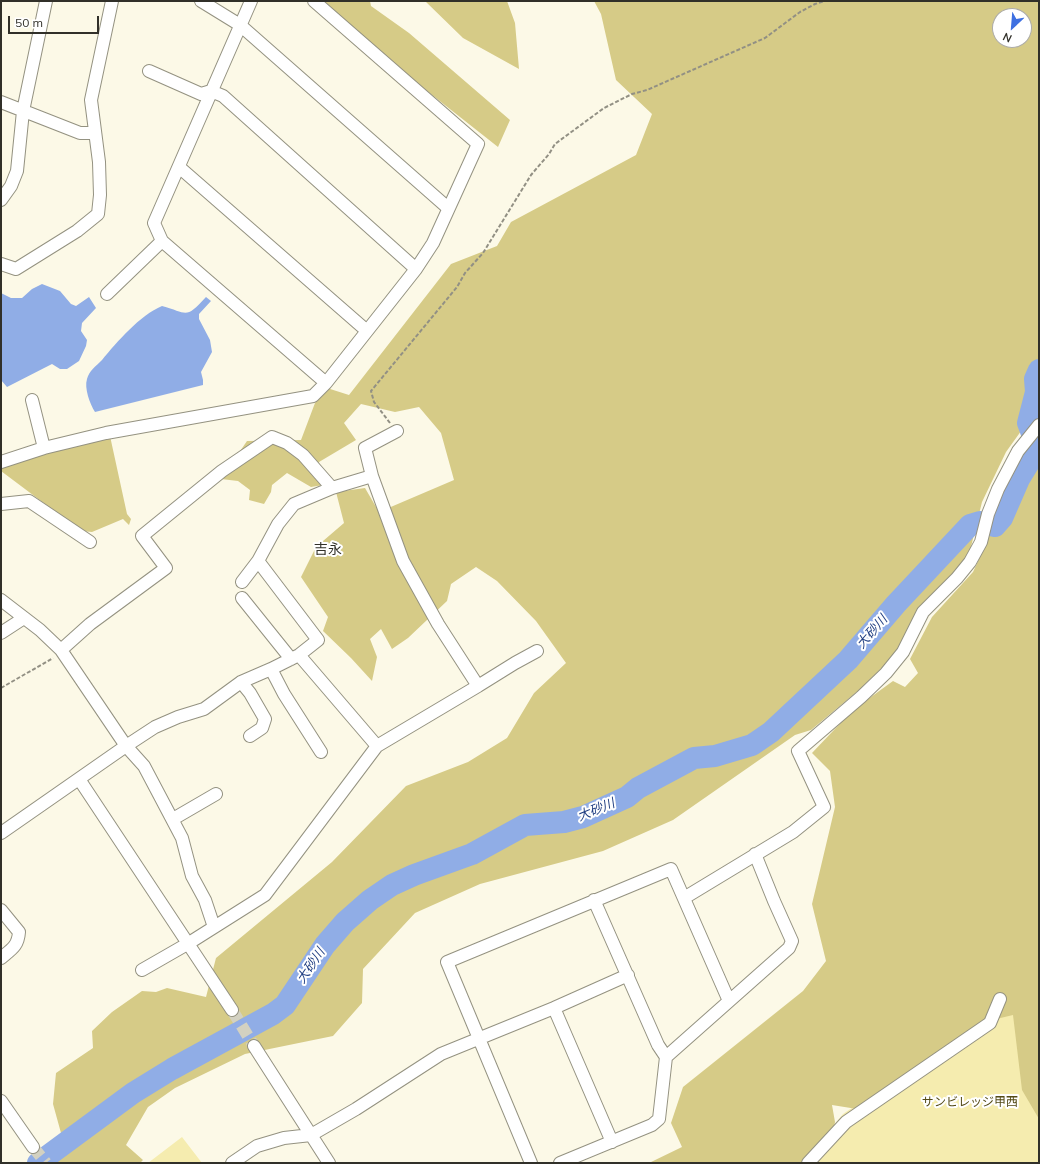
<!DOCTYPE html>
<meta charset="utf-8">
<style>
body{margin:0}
#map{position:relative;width:1040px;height:1164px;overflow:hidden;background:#fcf9e7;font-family:Mulish,sans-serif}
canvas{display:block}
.frame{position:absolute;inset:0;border:2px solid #313029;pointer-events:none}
.north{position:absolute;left:992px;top:8px;width:40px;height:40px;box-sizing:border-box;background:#fff;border:1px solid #adaca9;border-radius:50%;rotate:206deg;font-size:11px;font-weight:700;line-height:16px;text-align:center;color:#313029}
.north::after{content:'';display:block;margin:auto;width:14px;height:18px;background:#3e70e1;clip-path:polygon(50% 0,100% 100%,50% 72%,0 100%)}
.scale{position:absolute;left:8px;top:16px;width:91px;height:18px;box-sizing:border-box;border:2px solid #313029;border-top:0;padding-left:5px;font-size:12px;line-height:14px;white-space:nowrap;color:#313029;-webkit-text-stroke:3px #fff;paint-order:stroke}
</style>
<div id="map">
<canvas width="1040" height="1164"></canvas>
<div class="frame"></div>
<div class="north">N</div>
<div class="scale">50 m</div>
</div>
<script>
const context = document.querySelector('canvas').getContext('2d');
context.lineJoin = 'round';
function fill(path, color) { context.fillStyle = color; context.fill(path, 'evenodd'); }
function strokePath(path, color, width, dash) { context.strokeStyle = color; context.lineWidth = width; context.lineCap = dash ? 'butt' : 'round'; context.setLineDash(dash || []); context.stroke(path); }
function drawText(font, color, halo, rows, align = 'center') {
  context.font = font + ' Mulish,"Noto Sans JP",sans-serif'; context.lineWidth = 4; context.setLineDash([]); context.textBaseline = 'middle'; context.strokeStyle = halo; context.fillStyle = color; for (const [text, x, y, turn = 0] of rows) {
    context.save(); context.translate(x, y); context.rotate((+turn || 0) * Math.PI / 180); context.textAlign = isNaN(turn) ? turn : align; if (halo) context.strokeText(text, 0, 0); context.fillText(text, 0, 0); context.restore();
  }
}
fill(new Path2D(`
 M1020 1010 1039 1102V1163H803L843 1114 989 1014Z
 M182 1137 202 1163H148Z`), '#f5ecaf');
fill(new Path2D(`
 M313 1H370L371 6 409 33 510 120 498 147Z
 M425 1H507L515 23 519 69 463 38Z
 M594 1H1039V406L1006 452 982 502 968 559 896 654 859 690 811 730 795 735 673 820 603 851 480 884 415 913 363 969 362 1003 333 1036 245 1054 175 1088 148 1107 126 1145 143 1160 140 1163H47L51 1159 61 1133 53 1104 56 1073 93 1048 92 1031 112 1012 142 991 156 992 167 988 206 997 216 958 332 862 406 786 468 762 507 738 534 693 566 663 536 621 497 581 476 567 451 584 447 601 408 638 392 649 381 629 370 639 377 657 372 681 351 658 323 631 328 617 301 577 316 547 344 523 336 492 365 488 379 512 454 480 441 433 419 407 395 412 361 404 344 423 356 440 319 462 323 485 311 487 287 473 272 485 271 492 264 504 249 500 250 490 238 481 221 479 247 441 301 440 315 403 327 388 349 395 451 264 497 246 511 222 636 155 652 114 616 80 601 14ZM1000 16H1024V40H1000Z
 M1039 435V1119L1022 1090 1013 1015 988 1021 857 1109 832 1105 835 1122 831 1142 816 1163H649L682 1147 671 1123 683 1087 803 991 826 961 812 904 835 807 830 771 812 753 853 710 893 681 905 687 918 673 910 659 932 617 973 572 985 546 994 509 1020 462Z
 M110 436 127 514 131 519 129 525 123 519 92 532 81 531 1 471V466Z`), '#d6cb87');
fill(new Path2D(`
 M42 284 60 291 71 304 76 306 89 297 96 308 82 323 81 331 87 340 86 346 79 361 67 369H60L52 364 7 387 1 380V293L11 298H22L32 289Z
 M206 297 211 301 199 314V319L210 340 212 352 201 372 203 380V385L95 412C90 404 84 388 87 379 89 371 96 366 102 360 117 342 140 315 162 306 188 313 185 320 206 297Z`), '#90ade6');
strokePath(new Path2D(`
 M38 1163 133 1093 172 1069 273 1014 285 1005 325 945 345 922 370 900 392 885 414 875 472 854 525 825 564 822 583 817 627 797 638 788 694 758 715 756 752 745 771 732 848 660 896 604 970 525 980 522 995 526 1002 518 1019 479 1035 453 1037 447 1028 423 1036 392 1035 379 1039 370`), '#90ade6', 22);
strokePath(new Path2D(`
 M232 1010 254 1046
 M33 1147 46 1163`), '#d3d1c1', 12, [12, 6]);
const minor = new Path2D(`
 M201 1 240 25 448 208
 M251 1 154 223 162 241 326 383
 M149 71 201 94 211 91 223 96 416 269
 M1 102 80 133H95
 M179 167 367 331
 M1 200 11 186 17 171 23 111 46 1
 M1 264 16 269 77 231 98 214 100 195 99 162 91 100 112 1
 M107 294 162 241
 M32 400 44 448
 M1 462 44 448 106 433 313 396 326 383 416 269 433 243 478 144 314 1
 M1 504 29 501 90 542
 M242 582 258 561
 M242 598 291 659
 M1 600 40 630 61 650 126 746 144 766 182 838 192 876 205 900 214 927
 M1 633 24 618
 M61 650 90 624 166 568 142 536 222 471 272 437 287 443 303 455 332 488 372 476 365 448 397 431
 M299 655 377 746
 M271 669 284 694 321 752
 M241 682 250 693 265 719 262 728 250 736
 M478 686 515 663 537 651
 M79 779 232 1010
 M173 819 216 794
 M1 833 126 746 155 727 178 717 204 709 241 682 271 669 299 655 318 640 258 561 278 524 294 504 332 488
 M684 898 793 832 824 807 798 751 861 697 886 673 903 652 923 612 957 578 970 562 981 542 988 514 998 489 1018 451 1039 425
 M1 910 19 932C18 946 12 949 1 958
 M142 970 189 943 265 895 377 746 478 686 438 624 403 561 372 476
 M554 1008 612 1142
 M254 1046 329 1163
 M666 1057 789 948 792 941 774 901 755 854
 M1 1101 33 1147
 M232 1163 257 1146 284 1138 311 1135 356 1109 441 1054 554 1008 628 975
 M531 1163 447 962 671 869 729 1001
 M560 1163 652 1125 659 1119 666 1057 658 1045 594 900
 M808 1163 846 1122 990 1023 1000 999`);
strokePath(minor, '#949281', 14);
strokePath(new Path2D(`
 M390 423 374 402 371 391 457 287 465 273 483 253 531 175 549 154 555 144 604 108 632 94 647 90 765 38 800 12 815 4 825 1
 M1 688 53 658`), '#929084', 2, [4, 2]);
strokePath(minor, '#fff', 12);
drawText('12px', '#544b17', '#fff', [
 ["サンビレッジ甲西",970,1102]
]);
drawText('italic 13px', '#213f82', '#fff', [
 ["大砂川",872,632,-49],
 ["大砂川",596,810,-22],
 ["大砂川",311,966,-56]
]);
drawText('14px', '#313029', '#fff', [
 ["吉永",328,550]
]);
</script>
